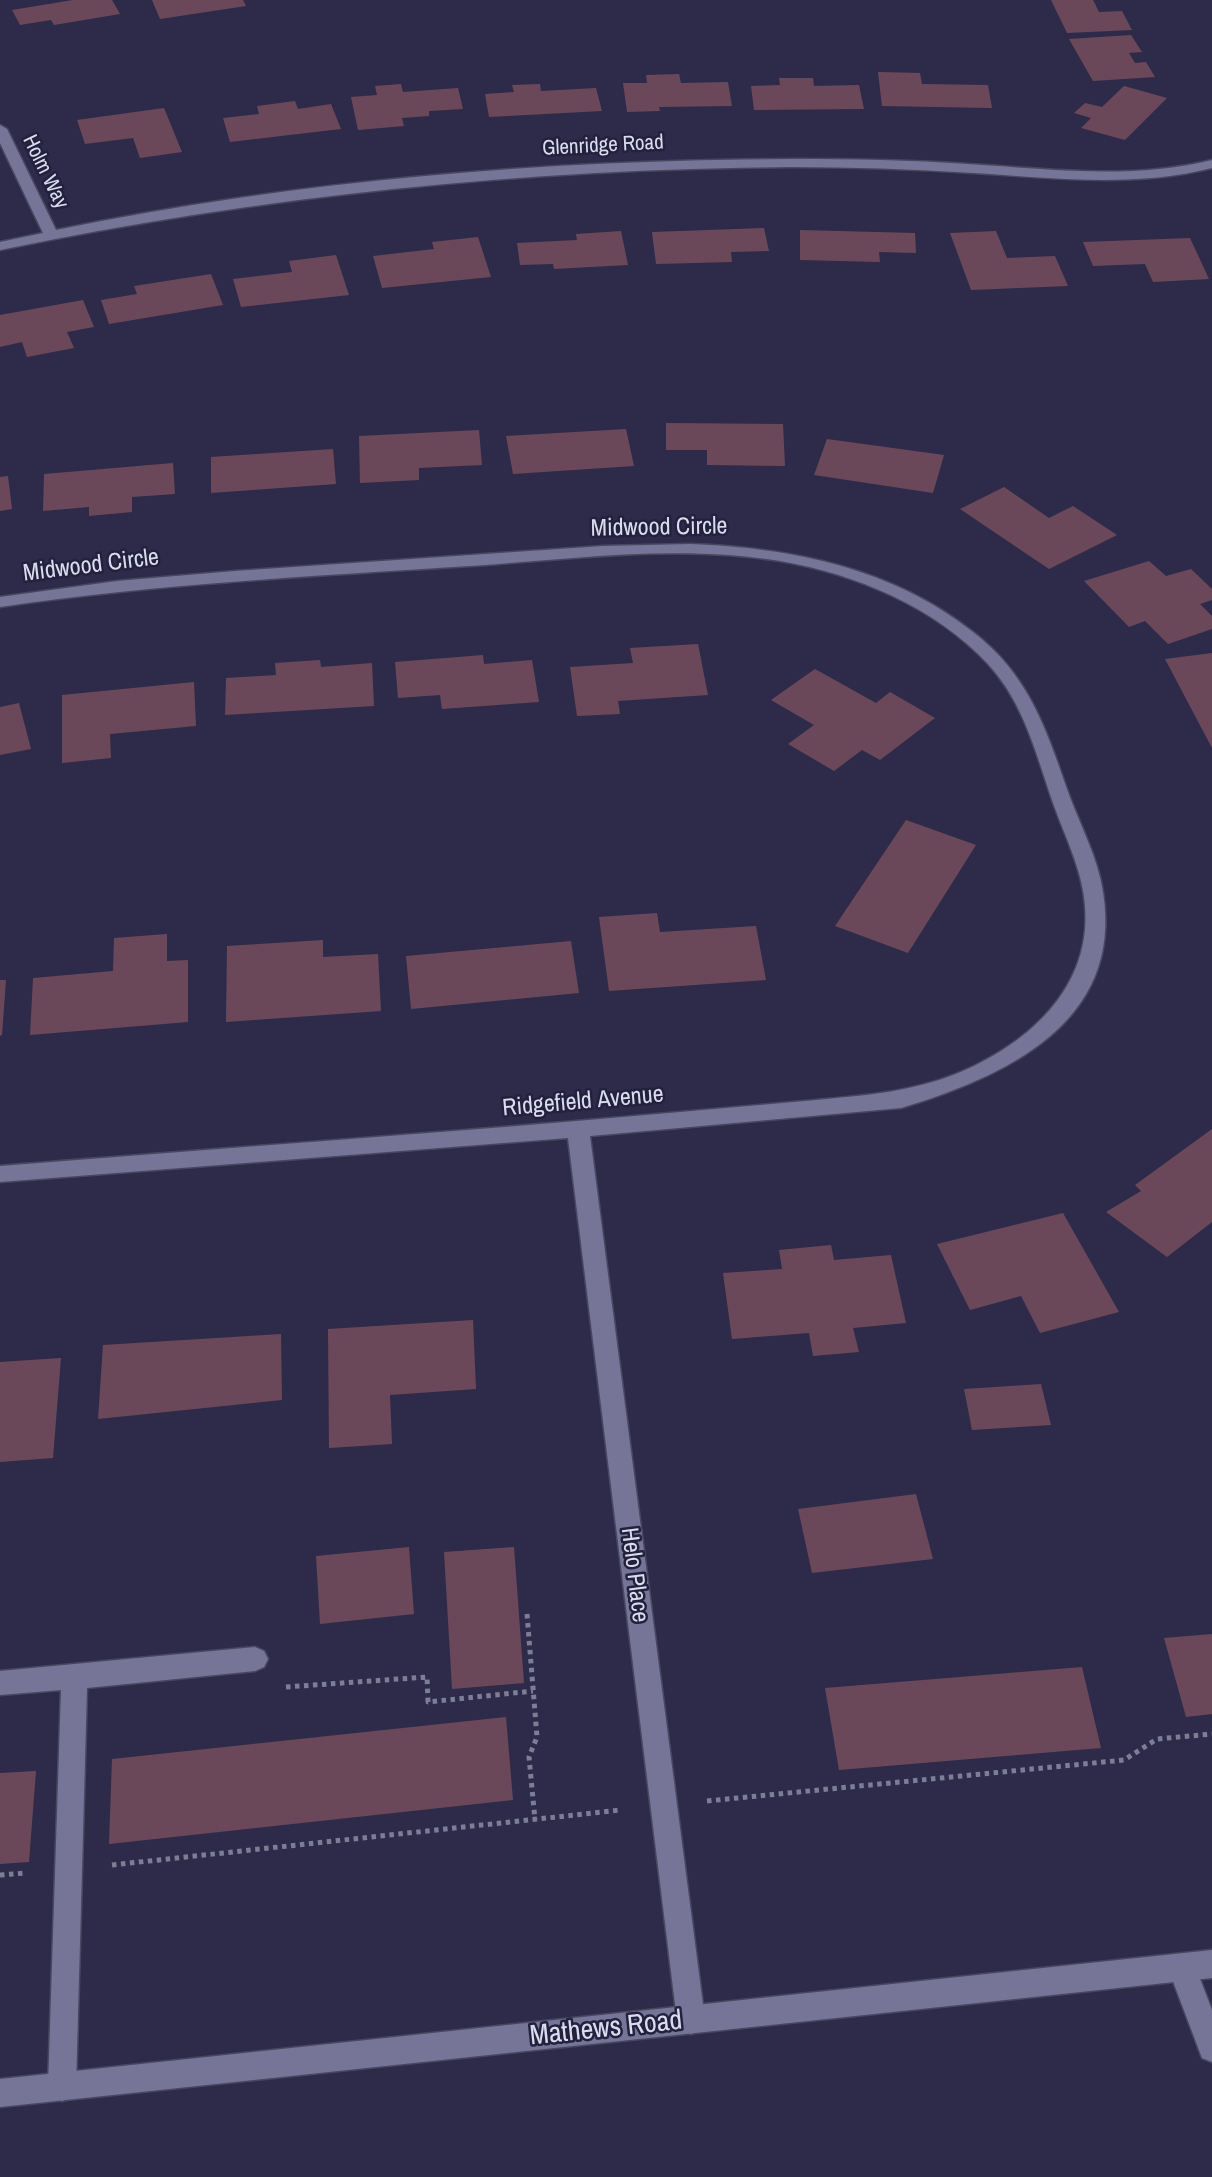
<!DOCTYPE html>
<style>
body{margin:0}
canvas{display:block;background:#2d2b49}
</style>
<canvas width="1212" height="2177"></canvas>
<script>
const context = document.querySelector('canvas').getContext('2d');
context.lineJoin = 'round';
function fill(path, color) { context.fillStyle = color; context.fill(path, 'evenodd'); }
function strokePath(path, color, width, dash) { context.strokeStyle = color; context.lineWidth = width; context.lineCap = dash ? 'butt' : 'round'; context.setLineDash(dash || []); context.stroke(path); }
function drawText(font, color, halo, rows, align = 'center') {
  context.font = font + ' "Archivo Narrow",sans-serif'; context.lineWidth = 5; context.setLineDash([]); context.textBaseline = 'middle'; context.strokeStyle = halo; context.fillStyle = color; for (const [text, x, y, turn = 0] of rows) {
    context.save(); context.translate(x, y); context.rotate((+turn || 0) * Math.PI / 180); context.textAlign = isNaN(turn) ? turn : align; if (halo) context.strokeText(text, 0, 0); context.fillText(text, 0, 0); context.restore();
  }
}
fill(new Path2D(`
 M73 0H112L120 14 54 25 51 20 20 25 12 10Z
 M152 0H243L246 6 160 19Z
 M1051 0H1093L1099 12 1122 11 1132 30 1067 33Z
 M1131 35 1142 52 1129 53 1135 63 1146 62 1155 77 1093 81 1069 39Z
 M878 72 920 73 922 84 988 85 992 108 882 106Z
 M679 74 681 83 728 82 732 106 659 107 660 111 627 112 623 83H647L646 75Z
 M779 78H813L814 86 859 85 864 109 754 110 751 86 780 85Z
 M401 84 403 92 458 88 463 109 429 111V116L402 118 404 126 358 130 351 97 377 95 375 86Z
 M540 84 541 91 596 88 602 111 489 117 485 94 514 92 512 85Z
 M1124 86 1167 98 1125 140 1081 128 1091 118 1074 113 1085 103 1102 107Z
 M295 101 298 109 331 104 341 129 230 142 223 118 259 114 257 106Z
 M164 108 182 152 140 158 133 138 85 144 77 120Z
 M764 228 769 251 731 252 732 262 656 264 652 232Z
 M800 230 915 233 916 253 879 252 880 262 800 260Z
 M621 231 628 265 554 269 553 264 520 265 517 243 577 240 576 234Z
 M996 231 1007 258 1055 256 1068 286 971 290 950 233Z
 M478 237 491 277 382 288 373 256 434 249 432 242Z
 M1190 238 1209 279 1153 282 1145 264 1093 266 1083 242Z
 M336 255 349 295 241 307 233 279 292 272 289 261Z
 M211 274 223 305 109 324 101 300 137 294 134 286Z
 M83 300 94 327 67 332 74 348 27 357 22 342 0 347V315Z
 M666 423 783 424 785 466 707 465V450H666Z
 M626 429 634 466 513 474 506 436Z
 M479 430 482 465 419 468V480L360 483 359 436Z
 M827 439 944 455 933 493 814 475Z
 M333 449 336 484 211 493V457Z
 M173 463 175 494 132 497V512L89 516V507L43 511 44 474Z
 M8 476 12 509 0 511V477Z
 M1004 487 1049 518 1073 506 1117 535 1049 569 960 509Z
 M1149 561 1166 576 1191 569 1212 589V600L1200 604 1212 616V629L1168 644 1145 621 1129 627 1084 581Z
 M698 644 708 695 618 701 620 714 577 716 570 667 633 663 630 648Z
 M1212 653V748L1165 659Z
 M483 655 484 664 532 660 539 702 442 709 440 695 398 698 395 662Z
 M320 660 321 667 372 663 374 706 225 715 226 678 276 675 275 663Z
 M815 669 876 703 890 692 935 718 880 760 862 750 834 771 788 744 814 725 771 700Z
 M194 682 196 726 110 734 111 758 62 763V695Z
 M19 703 31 749 0 755V707Z
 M906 820 976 845 908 953 835 926Z
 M657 913 660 932 756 926 766 980 609 991 599 917Z
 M167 934V961L188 960V1022L30 1035 33 978 113 971 114 938Z
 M323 940V957L378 954 381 1011 226 1022 227 946Z
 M571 941 579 993 411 1009 406 956Z
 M0 980H6L2 1035 0 1036Z
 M1212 1129V1222L1167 1257 1106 1212 1141 1191 1135 1185Z
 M1063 1213 1119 1312 1040 1333 1021 1296 970 1310 937 1244Z
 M831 1245 834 1260 891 1255 906 1323 853 1328 859 1352 813 1356 809 1333 732 1339 723 1273 782 1269 779 1250Z
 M473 1320 476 1389 390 1395 392 1444 329 1448 328 1329Z
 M281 1334 282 1400 98 1419 103 1345Z
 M61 1358 53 1458 0 1462V1362Z
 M1041 1384 1051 1425 972 1430 964 1389Z
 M916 1494 933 1559 812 1573 798 1509Z
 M409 1547 414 1614 320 1624 316 1556Z
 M514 1547 524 1683 452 1689 444 1552Z
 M1212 1634V1714L1186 1717 1164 1638Z
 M1082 1667 1101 1748 839 1770 825 1688Z
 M506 1717 513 1800 109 1844 112 1759Z
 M36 1771 29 1862 0 1864V1773Z`), '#6a485a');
const lane = new Path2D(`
 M255 1647 264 1651 268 1659 264 1667 255 1671 87 1688 76 2087 72 2097 62 2101 52 2097 48 2087 61 1690 0 1695V1671Z
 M1182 1954 1192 1958 1212 2010V2062L1202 2058 1168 1968 1172 1958Z`);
const street = new Path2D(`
 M0 125 7 129 56 230C298 180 546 160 793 159 851 159 910 160 968 164 1050 169 1131 180 1212 160V168C1133 188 1054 178 974 173 913 169 852 167 791 167 524 169 261 196 0 250V242L43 233 0 143Z
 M691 544C792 548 892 568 973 632 1029 675 1046 729 1068 792 1080 825 1098 858 1103 892 1124 1023 1004 1077 901 1108L590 1136 705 2020 701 2030 691 2034 681 2030 677 2020 568 1138 0 1182V1166C223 1148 446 1133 669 1113 714 1109 760 1105 805 1101 865 1095 918 1093 974 1066 1054 1027 1107 959 1077 867 1070 844 1059 821 1051 797 1035 750 1023 702 988 664 935 607 856 574 780 561 678 544 573 559 470 566 313 576 156 584 0 607V597L117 581 235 571 603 546Z`);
const secondary = new Path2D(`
 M1212 1950V1978L0 2107V2079Z`);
strokePath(lane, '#494760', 3);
strokePath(street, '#494760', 3);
strokePath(secondary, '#494760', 3);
strokePath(new Path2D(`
 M527 1614 537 1737 529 1757 535 1820
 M286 1687 427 1677 428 1702 533 1691
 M707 1801 1124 1760 1157 1739 1212 1734
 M112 1865 621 1810
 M0 1875 26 1873`), '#7e7d96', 5, [4.5, 4.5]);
fill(lane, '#767597');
fill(street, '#767597');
fill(secondary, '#767597');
drawText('21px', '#dcdcef', '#23213e', [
 ["Glenridge Road",603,146,-3],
 ["Holm Way",45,172,64]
]);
drawText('24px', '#dcdcef', '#23213e', [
 ["Midwood Circle",659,528,-1],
 ["Midwood Circle",91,566,-7],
 ["Ridgefield Avenue",583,1102,-5],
 ["Helo Place",634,1575,83]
]);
drawText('28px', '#dcdcef', '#23213e', [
 ["Mathews Road",606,2029,-6]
]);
</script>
